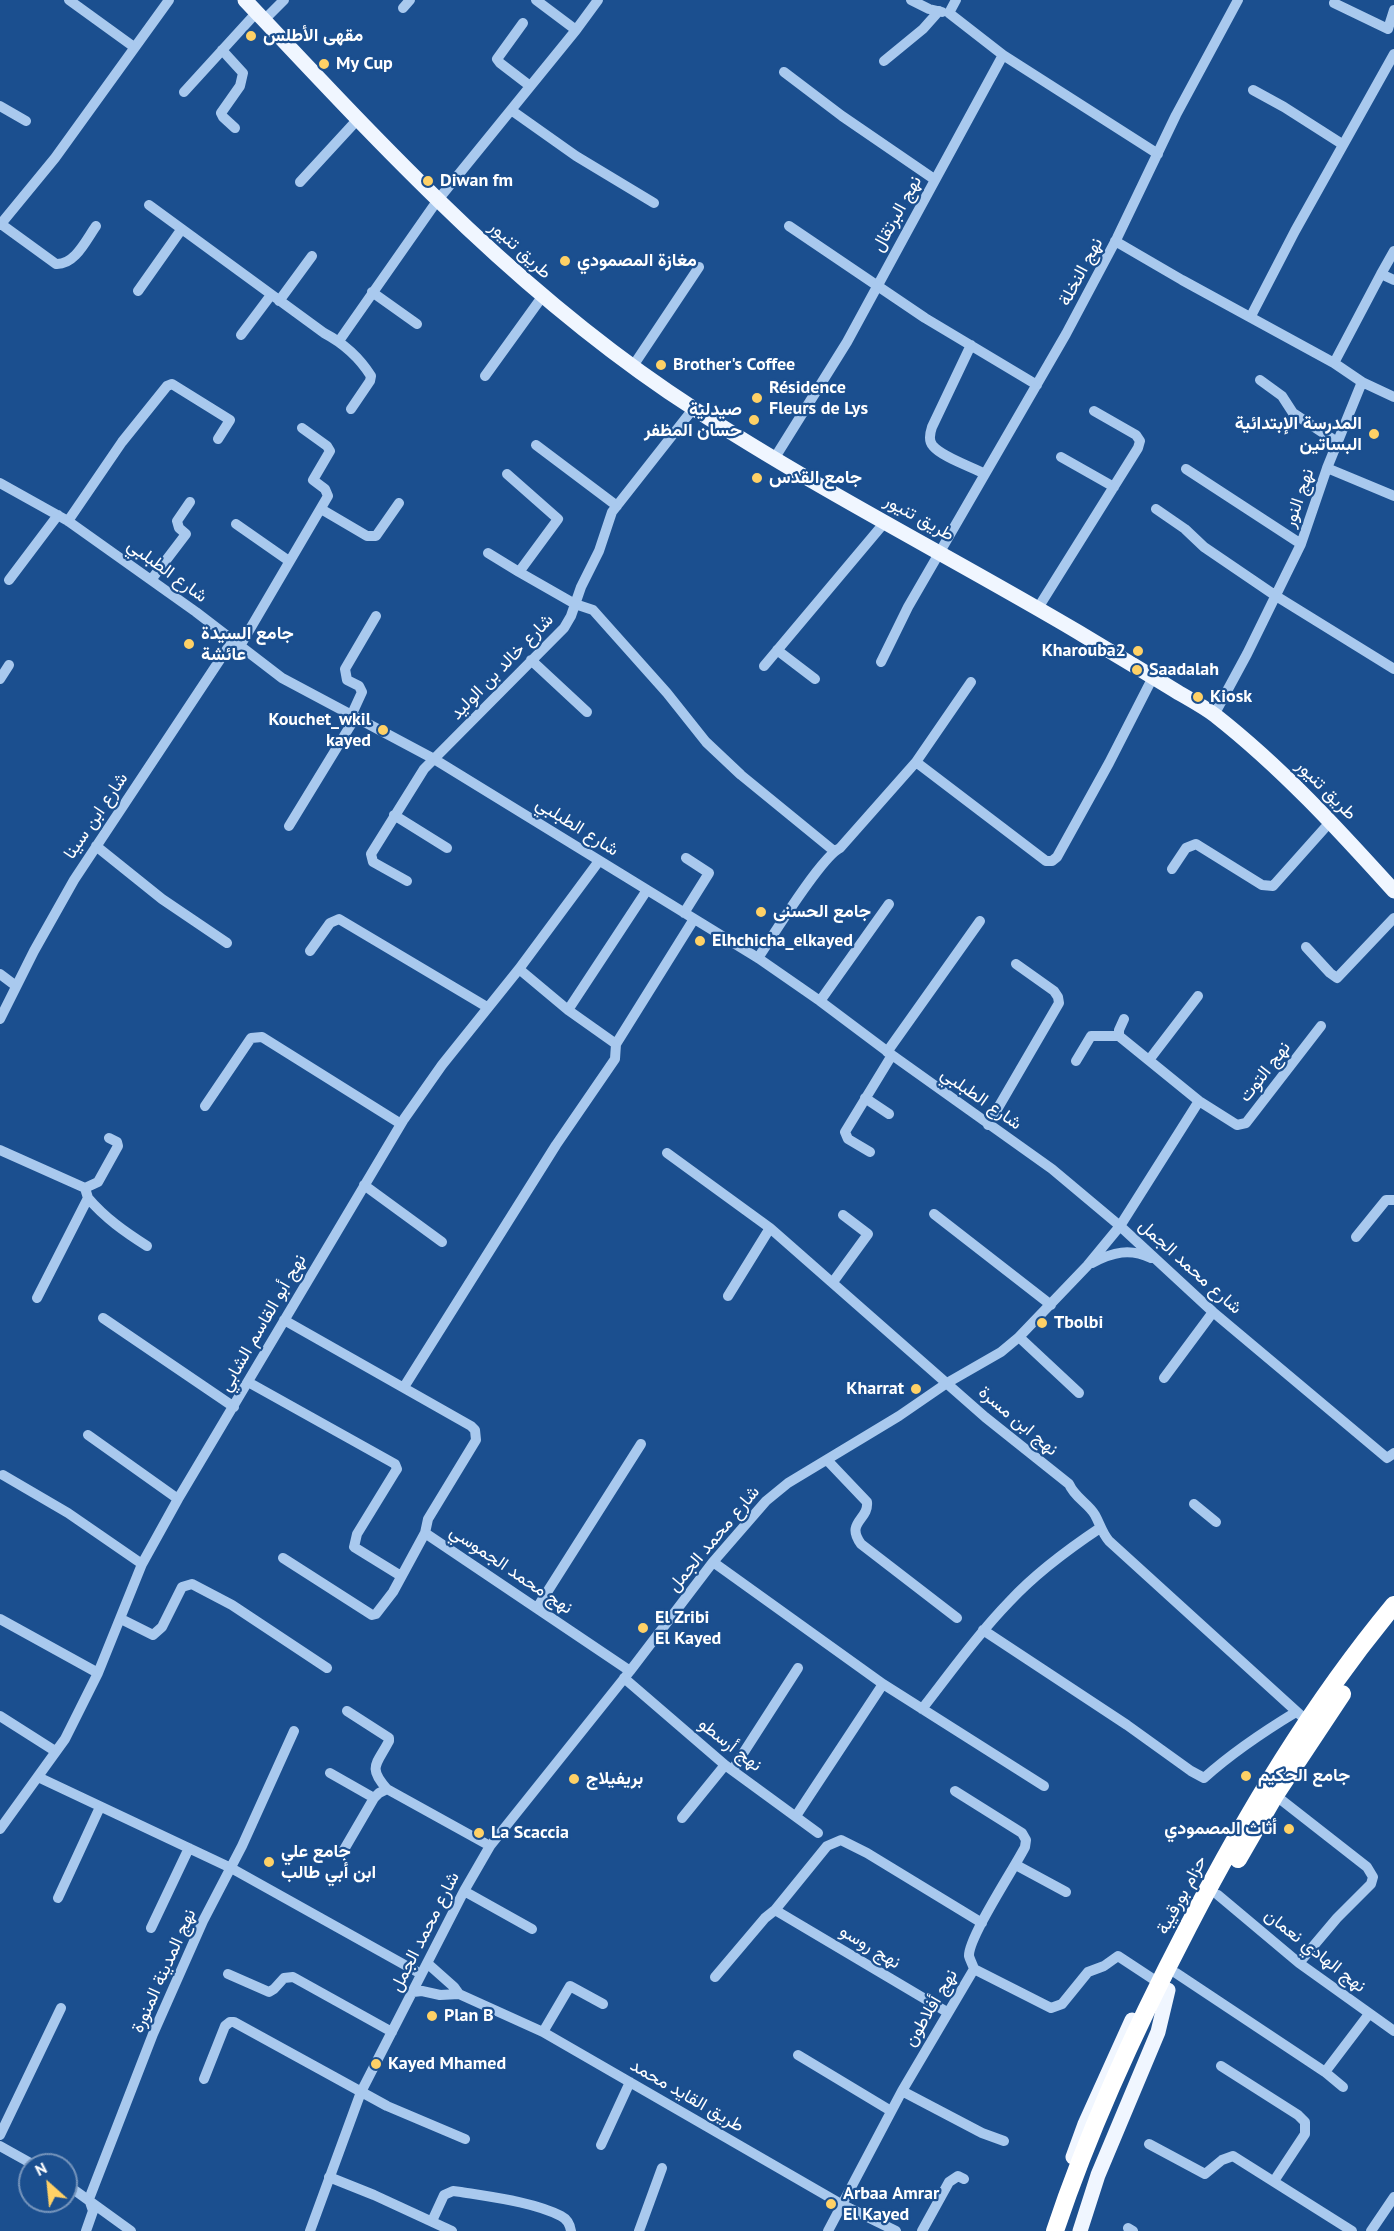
<!DOCTYPE html>
<meta charset="utf-8">
<style>
body{margin:0}
#map{position:relative;width:1394px;height:2231px;overflow:hidden;background:#1b4f8f;font-family:"PT Sans",sans-serif}
canvas{display:block}
.north{position:absolute;left:18px;top:2153px;width:60px;height:60px;box-sizing:border-box;background:#1b4f8f;border:2px solid #7695bc;border-radius:50%;rotate:333deg;font-size:16px;font-weight:700;line-height:24px;text-align:center;color:#fff}
.north::after{content:'';display:block;margin:auto;width:21px;height:27px;background:#ffd166;clip-path:polygon(50% 0,100% 100%,50% 72%,0 100%)}
</style>
<div id="map">
<canvas width="1394" height="2231"></canvas>
<div class="north">N</div>
</div>
<script>
const context = document.querySelector('canvas').getContext('2d');
context.lineJoin = 'round';
function strokePath(path, color, width, dash) { context.strokeStyle = color; context.lineWidth = width; context.lineCap = dash ? 'butt' : 'round'; context.setLineDash(dash || []); context.stroke(path); }
function drawText(font, color, halo, rows, align = 'center') {
  context.font = font + ' "PT Sans",Vazirmatn,sans-serif'; context.lineWidth = 4.5; context.setLineDash([]); context.textBaseline = 'middle'; context.strokeStyle = halo; context.fillStyle = color; for (const [text, x, y, turn = 0] of rows) {
    context.save(); context.translate(x, y); context.rotate((+turn || 0) * Math.PI / 180); context.textAlign = isNaN(turn) ? turn : align; if (halo) context.strokeText(text, 0, 0); context.fillText(text, 0, 0); context.restore();
  }
}
strokePath(new Path2D(`
 M69 0 134 47
 M536 0 576 30
 M911 0 929 9 942 12
 M1334 3 1388 29 1394 10
 M403 8 410 0
 M264 20 284 0
 M523 23 497 59 500 63 530 86
 M222 50 243 73 240 86 221 113 223 117 235 128
 M1003 55 1158 154
 M884 61 923 29 939 11
 M784 72 842 116 934 179
 M1253 90 1284 107 1342 144
 M184 92 257 12
 M0 106 26 121
 M511 110 576 156 654 203
 M300 182 358 119
 M149 205 324 333C343 343 359 357 371 376L370 381 351 409
 M1 224 56 264C75 265 86 240 96 226
 M0 225 55 158 169 0
 M789 226 925 318 1037 385
 M1115 241 1182 280 1334 363 1362 382 1327 468 1301 544 1247 654 1214 715
 M1381 274 1394 251
 M138 291 181 230
 M372 292 417 324
 M279 301 312 256
 M1251 316 1295 231 1394 54
 M241 335 271 295
 M339 341 437 201 576 30 598 0
 M971 345 932 427C930 433 928 441 933 446 942 457 972 467 985 474
 M1334 363 1381 274 1394 280
 M633 366 699 267
 M485 376 542 297
 M1260 380 1282 396 1293 413 1337 442
 M1362 382 1394 397
 M536 445 617 506
 M1061 457 1114 487
 M774 459 847 342 1003 55 949 13 956 0
 M1327 468 1394 496
 M1186 469 1301 544
 M507 474 558 519 519 572 575 604 593 610 667 693 706 742 741 775 834 851
 M0 483 68 521 196 612 282 678 434 759 758 958 820 1001 892 1055 1052 1169 1120 1226 1199 1101
 M321 509 367 536H376L399 503
 M1156 509 1185 529 1204 547 1276 596 1394 669
 M68 521 122 442 167 386 172 384 230 420 218 439
 M236 524 289 561
 M488 553 519 572
 M9 580 58 515
 M151 580 186 534 179 528 177 521 190 502
 M1038 608 1138 448 1140 441 1136 435 1094 411
 M240 646 328 496 325 489 313 480 330 451 327 446 302 428
 M777 650 815 679
 M531 660 587 712
 M881 662 908 607 1066 334 1117 238 1176 115 1238 0
 M764 666 885 522
 M0 679 9 665
 M351 716 362 692 359 686 347 680 345 669 376 616
 M916 762 1046 861H1052L1057 857 1109 763 1153 677
 M394 815 447 848
 M289 826 355 718
 M96 846 162 899 227 943
 M1172 869 1186 848 1196 844 1262 885 1273 886 1331 821
 M407 881 373 862 371 854 424 769 564 628 571 616 581 587 599 551 612 512 693 409
 M684 913 709 873 686 858
 M1306 947 1330 973 1337 978 1394 918
 M310 951 330 923 339 919 487 1007
 M758 958C772 937 821 857 840 848L916 762 971 682
 M519 969 568 1010 616 1044
 M0 974 16 986
 M820 1001 889 904
 M568 1010 647 890
 M0 1019 34 951 74 880 233 640
 M1119 1036V1030L1124 1019
 M887 1052 980 921
 M1149 1060 1198 996
 M1076 1061 1091 1036H1119L1199 1101 1237 1125 1246 1123 1321 1026
 M865 1098 889 1114
 M205 1106 251 1038 262 1037 401 1124
 M988 1125 1059 1003 1058 997 1054 991 1016 964
 M0 1150 85 1188 98 1182 118 1146 117 1142 109 1138
 M870 1152 848 1139 845 1132 892 1055
 M667 1153 770 1228 985 1417 1069 1484C1075 1498 1088 1503 1095 1515 1100 1524 1102 1533 1109 1541L1307 1721
 M364 1185 442 1242
 M88 1198C105 1218 125 1232 147 1246
 M934 1214 1051 1305
 M1356 1237 1386 1200H1394
 M1092 1263C1113 1252 1130 1248 1151 1258
 M833 1282 868 1234 843 1215
 M728 1296 770 1228
 M37 1298 88 1198 85 1188
 M103 1318 234 1407
 M284 1320 471 1426 475 1430 476 1440 428 1519 425 1533
 M1019 1337 1079 1393
 M1164 1378 1213 1312
 M248 1382 395 1464 397 1469 395 1472 357 1534 354 1547 401 1576
 M404 1387 556 1145 615 1059 616 1044 694 919
 M88 1435 178 1499
 M827 1460 867 1502C869 1520 845 1522 861 1544L957 1618
 M3 1475 68 1513 142 1564
 M1194 1504 1216 1522
 M283 1558 372 1615 376 1614 393 1592 425 1533 630 1671
 M713 1562 883 1684 1044 1786
 M537 1608 641 1444
 M0 1619 98 1673
 M121 1619 153 1635 162 1627 182 1587 192 1584 232 1605 327 1668
 M983 1630 1127 1725 1191 1771 1204 1778C1233 1752 1263 1732 1296 1712
 M624 1678 725 1765 818 1833
 M922 1709C950 1673 978 1634 1010 1601 1036 1573 1067 1550 1100 1528
 M347 1711 389 1738V1741C377 1764 367 1767 387 1789
 M0 1716 55 1751
 M733 1769 798 1668
 M330 1773 374 1798
 M38 1777 231 1868 421 1974
 M1275 1795 1367 1867 1373 1877 1371 1884 1337 1918 1299 1963
 M796 1816 883 1684
 M682 1818 725 1765
 M0 1829 65 1739 98 1673 142 1564 178 1499 404 1119 442 1065 519 969 599 861
 M342 1853 374 1798 379 1793 387 1789 490 1846
 M1016 1865 1066 1892
 M464 1891 532 1929
 M1218 1895 1299 1963 1394 2031
 M58 1898 100 1807
 M775 1910 947 2012
 M151 1928 189 1848
 M427 1963 454 1987 459 1994
 M974 1969 1051 2008 1062 2004 1088 1972 1104 1966 1118 1956 1159 1983
 M1176 1973 1325 2072 1343 2087
 M228 1974 269 1992 274 1989 284 1978 293 1977 392 2032
 M715 1977 765 1918 775 1910 827 1846 841 1840 867 1853 982 1923
 M413 1992 422 1991 440 1995 459 1994 543 2032 841 2204 896 2231
 M543 2032 570 1986 603 2004
 M798 2055 891 2111
 M1221 2066 1298 2115 1305 2122V2134L1274 2181
 M1325 2072 1369 2014
 M204 2079 225 2026 230 2022H234L387 2106 465 2139
 M902 2091 982 2133 1004 2141
 M0 2135 61 2008
 M1149 2144 1205 2174 1222 2160 1233 2156 1352 2231
 M601 2145 630 2082
 M0 2146 34 2165
 M329 2177 374 2195 452 2231
 M66 2184 131 2231
 M432 2221 444 2195 453 2191 461 2192C491 2197 534 2202 561 2216 567 2219 570 2225 571 2231
 M1128 2228 1133 2231
 M86 2231 93 2211 89 2199 153 2034 203 1921 242 1846 294 1731
 M310 2231 361 2092 464 1891 490 1846 630 1671 713 1562 766 1501 788 1483 899 1416 947 1383 1001 1352 1019 1337 1087 1266 1120 1226 1213 1312 1387 1458 1394 1453
 M639 2231 662 2168
 M828 2231 902 2091 974 1969C973 1965 970 1960 969 1956 968 1938 1015 1867 1025 1847L1026 1840 1022 1833 955 1791
 M922 2231 949 2182 958 2176 964 2179
 M1371 2231 1394 2197`), '#a9c9ee', 10);
strokePath(new Path2D(`
 M245 0C386 150 522 298 696 410 819 490 951 557 1078 632 1111 652 1145 672 1179 693 1191 700 1204 707 1216 716 1282 768 1338 829 1394 891
 M1073 2157 1085 2124 1132 2020
 M1080 2231 1098 2175 1158 2032 1168 1990`), '#f0f6ff', 15);
strokePath(new Path2D(`
 M1238 1859 1275 1795 1342 1694
 M1055 2231C1090 2126 1137 2025 1188 1927 1247 1813 1312 1704 1394 1605`), '#fff', 18);
for (const [x, y, r, color] of [
 [251,36,6,"#ffd166"],
 [324,64,6,"#ffd166"],
 [428,181,6,"#ffd166"],
 [565,261,6,"#ffd166"],
 [661,365,6,"#ffd166"],
 [757,398,6,"#ffd166"],
 [754,420,6,"#ffd166"],
 [1374,434,6,"#ffd166"],
 [757,478,6,"#ffd166"],
 [189,644,6,"#ffd166"],
 [1138,651,6,"#ffd166"],
 [1137,670,6,"#ffd166"],
 [1198,697,6,"#ffd166"],
 [383,730,6,"#ffd166"],
 [761,912,6,"#ffd166"],
 [700,941,6,"#ffd166"],
 [1042,1323,6,"#ffd166"],
 [916,1389,6,"#ffd166"],
 [643,1628,6,"#ffd166"],
 [1246,1776,6,"#ffd166"],
 [574,1779,6,"#ffd166"],
 [1289,1829,6,"#ffd166"],
 [479,1833,6,"#ffd166"],
 [269,1862,6,"#ffd166"],
 [432,2016,6,"#ffd166"],
 [376,2064,6,"#ffd166"],
 [831,2204,6,"#ffd166"]
]) { const dot = new Path2D(); dot.arc(x, y, r, 0, 2 * Math.PI); context.fillStyle = color; context.fill(dot); strokePath(dot, '#1b4f8f', 2); }
drawText('bold 18px', '#fff', '#1b4f8f', [
 ["مقهى الأطلس",263,36],
 ["My Cup",336,64],
 ["Diwan fm",440,181],
 ["مغازة المصمودي",577,261],
 ["Brother's Coffee",673,365],
 ["Résidence",769,388],
 ["Fleurs de Lys",769,409],
 ["صيدلية",742,410,"right"],
 ["حسان المظفر",742,431,"right"],
 ["المدرسة الإبتدائية",1362,424,"right"],
 ["البساتين",1362,445,"right"],
 ["جامع القدس",769,478],
 ["جامع السيدة",201,634],
 ["عائشة",201,655],
 ["Kharouba2",1126,651,"right"],
 ["Saadalah",1149,670],
 ["Kiosk",1210,697],
 ["Kouchet_wkil",371,720,"right"],
 ["kayed",371,741,"right"],
 ["جامع الحسنى",773,912],
 ["Elhchicha_elkayed",712,941],
 ["Tbolbi",1054,1323],
 ["Kharrat",904,1389,"right"],
 ["El Zribi",655,1618],
 ["El Kayed",655,1639],
 ["جامع الحكيم",1258,1776],
 ["بريفيلاج",586,1779],
 ["أثاث المصمودي",1277,1829,"right"],
 ["La Scaccia",491,1833],
 ["جامع علي",281,1852],
 ["ابن أبي طالب",281,1873],
 ["Plan B",444,2016],
 ["Kayed Mhamed",388,2064],
 ["Arbaa Amrar",843,2194],
 ["El Kayed",843,2215]
], 'left');
drawText('18px', '#fff', '#1b4f8f', [
 ["نهج البرتقال",897,214,-61],
 ["طريق تنيور",520,250,42],
 ["نهج النخلة",1081,272,-62],
 ["نهج النور",1299,498,-71],
 ["طريق تنيور",919,518,29],
 ["شارع الطبلبي",167,571,36],
 ["شارع خالد بن الوليد",502,667,-46],
 ["طريق تنيور",1326,790,45],
 ["شارع ابن سينا",96,816,-56],
 ["شارع الطبلبي",577,827,32],
 ["نهج التوت",1265,1072,-52],
 ["شارع الطبلبي",981,1099,35],
 ["شارع محمد الجمل",1190,1267,42],
 ["نهج أبو القاسم الشابي",263,1323,-60],
 ["نهج ابن مسرة",1018,1421,40],
 ["شارع محمد الجمل",714,1539,-50],
 ["نهج محمد الجموسي",511,1570,34],
 ["نهج أرسطو",730,1745,38],
 ["حزام بورقيبة",1182,1895,-62],
 ["شارع محمد الجمل",425,1932,-63],
 ["نهج روسو",870,1947,31],
 ["نهج الهادي نعمان",1315,1951,38],
 ["نهج المدينة المنورة",164,1971,-66],
 ["نهج أفلاطون",931,2008,-59],
 ["طريق القايد محمد",687,2096,30]
]);
</script>
